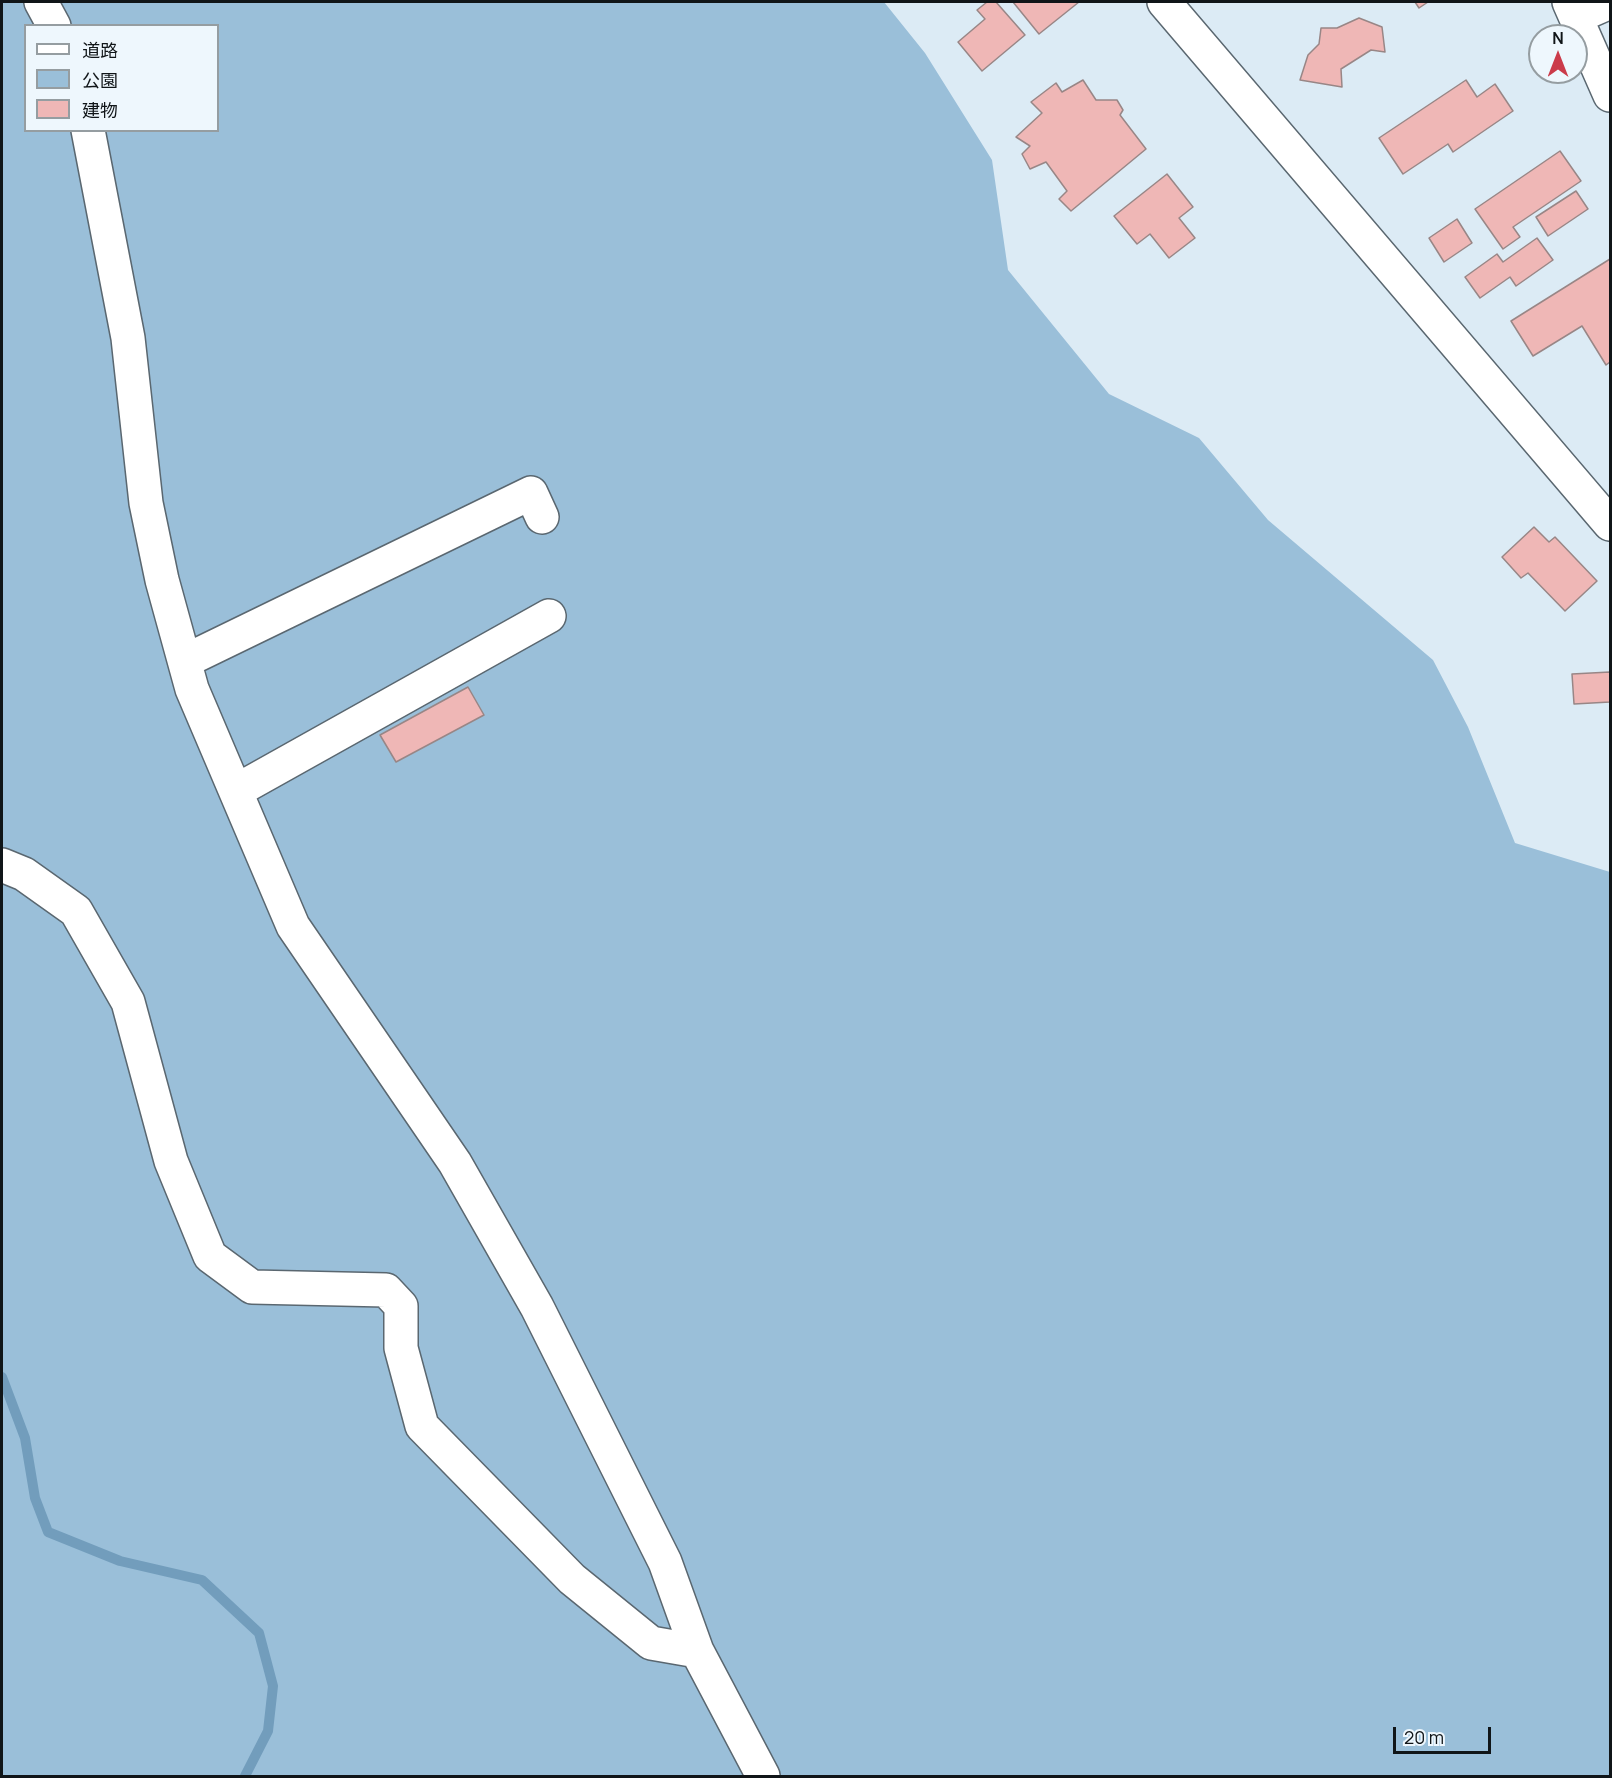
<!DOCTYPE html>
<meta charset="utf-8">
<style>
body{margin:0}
#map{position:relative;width:1612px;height:1778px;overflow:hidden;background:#dcebf5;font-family:Manrope,"Noto Sans JP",sans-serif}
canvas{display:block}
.frame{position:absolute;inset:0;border:3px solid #101518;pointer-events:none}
.legend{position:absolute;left:24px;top:24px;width:195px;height:108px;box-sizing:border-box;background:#eef7fd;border:2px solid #959da1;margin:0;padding:8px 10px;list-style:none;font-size:18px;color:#101518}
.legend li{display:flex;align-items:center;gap:12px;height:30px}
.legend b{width:30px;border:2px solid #959da1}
.north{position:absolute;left:1528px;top:24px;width:60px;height:60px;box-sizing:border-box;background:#eef7fd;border:2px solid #959da1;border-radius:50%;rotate:0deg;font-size:16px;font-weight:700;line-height:24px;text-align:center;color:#101518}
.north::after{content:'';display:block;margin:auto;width:21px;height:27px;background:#cb3b4a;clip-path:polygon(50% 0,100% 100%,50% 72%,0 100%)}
.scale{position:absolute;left:1393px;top:1727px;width:98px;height:27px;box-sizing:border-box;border:3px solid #101518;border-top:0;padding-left:8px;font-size:18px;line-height:21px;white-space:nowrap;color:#101518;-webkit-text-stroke:4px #eef7fd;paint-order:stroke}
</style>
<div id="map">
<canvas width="1612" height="1778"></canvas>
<div class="frame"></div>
<ul class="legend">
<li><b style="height:8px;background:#fff"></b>道路</li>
<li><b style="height:16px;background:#9abfd9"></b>公園</li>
<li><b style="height:16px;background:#efb7b6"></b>建物</li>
</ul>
<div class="north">N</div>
<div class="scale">20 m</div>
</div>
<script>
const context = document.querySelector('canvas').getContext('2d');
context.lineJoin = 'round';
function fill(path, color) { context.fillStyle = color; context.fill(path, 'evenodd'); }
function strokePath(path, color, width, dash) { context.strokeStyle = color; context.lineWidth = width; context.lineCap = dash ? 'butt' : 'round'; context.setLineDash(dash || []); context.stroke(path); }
fill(new Path2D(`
 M2 2H884L925 53 992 160 1008 270 1109 394 1199 438 1268 520 1433 660 1468 727 1515 843 1610 872V1776H2ZM26 26H218V130H26Z`), '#9abfd9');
strokePath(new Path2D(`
 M2 1377 25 1438 35 1498 48 1532 120 1561 202 1580 259 1633 273 1686 268 1731 245 1776`), '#729dbc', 10);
const building = new Path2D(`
 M987 2H996L1025 35 982 71 958 42 985 19 977 10Z
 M1013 2H1079L1039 34Z
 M1415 2H1428L1419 8Z
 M1359 18 1382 27 1385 52 1371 50 1341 69 1342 87 1300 80 1308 55 1319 44 1321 28H1337Z
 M1083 80 1096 100H1117L1123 110 1120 115 1146 149 1071 211 1059 199 1067 191 1046 162 1030 169 1022 154 1030 146 1016 137 1042 113 1031 102 1056 83 1062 92Z
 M1466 80 1477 97 1495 84 1513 111 1453 152 1448 144 1403 174 1379 138Z
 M1560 151 1581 181 1513 227 1520 237 1503 249 1475 209Z
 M1167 174 1193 207 1179 218 1195 238 1169 258 1150 234 1137 244 1114 216Z
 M1576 191 1588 209 1548 236 1536 217Z
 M1457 219 1472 243 1444 262 1429 238Z
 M1537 238 1553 260 1516 286 1510 277 1480 298 1465 277 1497 254 1503 262Z
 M1610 259V362L1606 365 1582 326 1533 356 1511 321Z
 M1534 527 1549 542 1555 537 1597 581 1565 611 1528 573 1521 578 1502 557Z
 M1610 672V702L1574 704 1572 674Z
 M468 687 484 715 396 762 380 735Z`);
fill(building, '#efb7b6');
strokePath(building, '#988686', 1.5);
const minor = new Path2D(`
 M41 2 54 26
 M1164 2 1610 524
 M1569 2 1610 95
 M1576 17 1610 2
 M88 130 128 338 146 503 162 580 192 689 293 926 455 1163 537 1307 665 1562 697 1651 763 1776
 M185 661 531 493 542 517
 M236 791 549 616
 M2 865 24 874 76 911 128 1002 171 1161 210 1256 252 1287 386 1290 401 1306V1348L422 1426 572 1579 651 1643 697 1651`);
strokePath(minor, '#5a6770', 36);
strokePath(minor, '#fff', 33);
</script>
